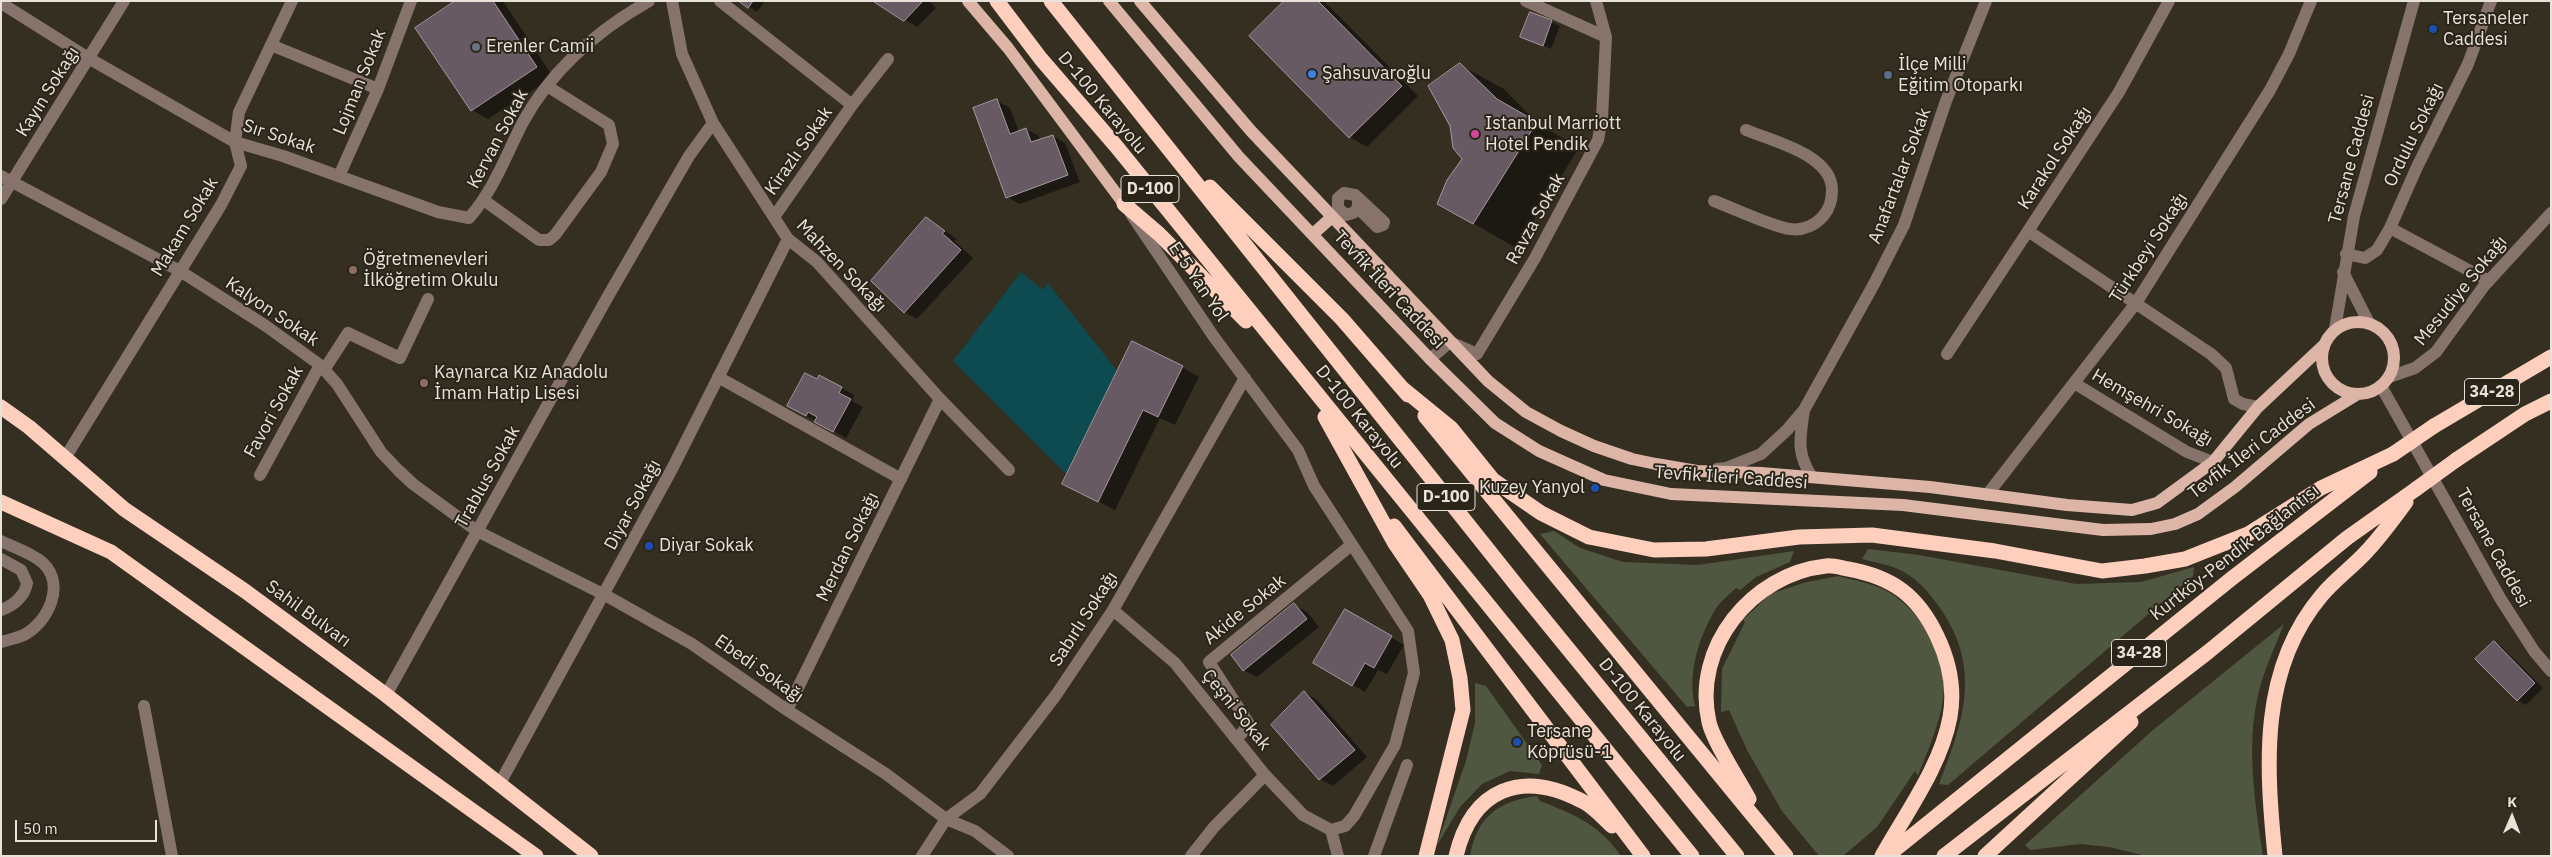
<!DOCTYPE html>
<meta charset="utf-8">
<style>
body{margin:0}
#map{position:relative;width:2552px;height:857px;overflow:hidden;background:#352f22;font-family:"IBM Plex Sans",sans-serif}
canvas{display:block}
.frame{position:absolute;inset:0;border:2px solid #e7e3db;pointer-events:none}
.north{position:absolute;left:2487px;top:792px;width:50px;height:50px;-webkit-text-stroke:4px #2b2519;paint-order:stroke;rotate:1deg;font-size:14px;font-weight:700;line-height:20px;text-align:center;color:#e7e3db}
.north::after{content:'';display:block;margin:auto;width:18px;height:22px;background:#e7e3db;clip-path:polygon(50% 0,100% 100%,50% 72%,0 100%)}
.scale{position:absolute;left:15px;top:820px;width:142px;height:22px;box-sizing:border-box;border:2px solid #e7e3db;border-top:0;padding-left:6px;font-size:15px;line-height:18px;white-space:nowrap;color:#e7e3db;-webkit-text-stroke:4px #2b2519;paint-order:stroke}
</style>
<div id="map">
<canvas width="2552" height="857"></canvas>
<div class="frame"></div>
<div class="north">K</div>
<div class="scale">50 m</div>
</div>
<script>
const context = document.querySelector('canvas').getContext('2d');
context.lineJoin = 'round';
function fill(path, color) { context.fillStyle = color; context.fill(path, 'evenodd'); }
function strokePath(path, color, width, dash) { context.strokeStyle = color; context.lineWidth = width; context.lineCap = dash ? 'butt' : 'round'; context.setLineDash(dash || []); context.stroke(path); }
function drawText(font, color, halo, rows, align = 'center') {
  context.font = font + ' "IBM Plex Sans",sans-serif'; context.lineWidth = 4; context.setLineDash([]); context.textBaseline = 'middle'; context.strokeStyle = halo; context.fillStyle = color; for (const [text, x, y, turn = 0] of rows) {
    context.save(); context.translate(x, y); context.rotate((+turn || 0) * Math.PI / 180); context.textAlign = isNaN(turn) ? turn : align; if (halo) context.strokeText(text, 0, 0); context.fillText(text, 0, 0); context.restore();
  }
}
fill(new Path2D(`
 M1554 531 1580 548 1623 562 1698 565 1794 551 1790 562 1756 577 1740 590 1736 588C1730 594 1722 600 1717 607 1699 635 1687 674 1695 706L1687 707 1540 534Z
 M1868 549 1919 555 2076 584 2141 582 2194 567 2193 576 1948 785 1939 784C1964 721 1982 668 1940 608 1928 591 1917 578 1898 569 1887 564 1873 562 1862 559Z
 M1838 576C1854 580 1870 583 1885 590 1917 607 1944 648 1944 684 1944 716 1929 747 1918 776L1915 771 1877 827 1843 856H1819L1782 811 1747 750 1729 710 1721 712 1722 669 1745 622 1743 620 1770 594 1803 583Z
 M2284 624C2277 642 2269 659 2263 677 2244 735 2254 797 2263 856H2146L2109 847 2080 844 2030 850 2025 845 2153 730Z
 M1475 683 1486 686 1542 765 1539 774 1510 771 1482 784 1460 807 1436 847 1466 761 1475 723Z
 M1537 796 1540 801C1575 815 1599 824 1621 856H1470C1477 816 1499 801 1537 796Z`), '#505741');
fill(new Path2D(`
 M1021 272 1043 290 1048 283 1117 371 1066 474 953 361Z`), '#0e4b51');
fill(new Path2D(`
 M458 1H503L553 77 488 119 472 110Z
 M741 1H765L757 12Z
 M875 1H930L936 8 917 27Z
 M1286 1H1324L1418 96 1367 147 1350 137Z
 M1531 13 1560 26 1551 49 1522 36Z
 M1460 65 1504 89 1538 124 1579 148 1516 248 1438 203 1463 159Z
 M997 101 1010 108 1019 132 1026 129 1039 136 1040 141 1053 136 1065 143 1080 182 1020 204 1007 197Z
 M926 218 957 239 954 241 973 258 917 319 904 312Z
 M1182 367 1199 377 1175 425 1160 418 1115 510 1063 483Z
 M820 376 854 395 852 401 863 407 846 438 801 413Z
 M1294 605 1307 612 1319 627 1257 677 1244 670 1232 655Z
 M1346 610 1404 645 1387 674 1378 670 1365 692 1315 663Z
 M2494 642 2502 647 2543 688 2526 705 2517 700Z
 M1304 692 1317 700 1367 757 1333 786 1320 779Z`), '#0007');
const building = new Path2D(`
 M455 1H493L537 67 471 111 415 28Z
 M739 1H753L748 8Z
 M873 1H923L904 21Z
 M1284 1H1318L1402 86 1349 138 1249 36Z
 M1530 12 1552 20 1543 46 1520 37Z
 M1460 63 1497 99 1537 122 1473 224 1437 204 1447 180 1462 159 1453 148 1450 126 1428 86Z
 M997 99 1010 134 1026 128 1031 142 1053 135 1068 175 1006 198 973 108Z
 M926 217 945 231 942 233 961 250 904 313 871 281Z
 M1132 341 1183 366 1158 417 1143 410 1098 502 1062 484Z
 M805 373 817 379 819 375 842 387 839 393 851 399 833 432 814 422 817 417 808 412 806 416 787 406Z
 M1294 603 1307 619 1243 671 1231 655Z
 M1345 609 1392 636 1374 668 1365 663 1352 686 1313 663Z
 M2494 641 2535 683 2517 701 2475 659Z
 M1304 691 1355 750 1319 780 1271 725Z`);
fill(building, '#685a63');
strokePath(building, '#a697a1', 1);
strokePath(new Path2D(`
 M672 1 682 54 713 123 788 239 817 262 940 399 1009 470
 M720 1 852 105
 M1526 1 1606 37
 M2169 1 2119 92 2028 231 2211 354 2226 368 2234 399 2243 404 2258 407
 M1 3 90 59 235 142 283 156 438 212 469 218C494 190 506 155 523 122 552 69 598 30 649 1
 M271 45 378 89
 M1 176 180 271 266 326 320 365 337 384 381 452 398 470 413 484 477 531 605 595 692 644 787 710 886 774 946 819 975 831 1008 856
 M339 176 378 89 411 1
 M1358 198V208L1353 213 1346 215 1338 208V198L1344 193 1355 195 1384 222 1383 225 1377 227 1358 208
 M1 199 124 1
 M485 201 539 240H549L555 235 601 172 613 144 609 125 547 86
 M1714 201C1733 208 1773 227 1790 229 1803 231 1816 225 1824 215 1830 208 1832 199 1832 190 1832 155 1773 141 1746 130
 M774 217 852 105 888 59
 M2390 228 2489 281
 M2346 254 2365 258 2377 250 2390 228 2417 167 2468 64 2491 1
 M2343 272 2369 323
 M2335 329 2354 216 2414 1
 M1947 354 2028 231
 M1430 359 1450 342 1477 354 1535 258 1598 140 1602 118 1606 37 1596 1
 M324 370 348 333 400 358 428 299
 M718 377 901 479
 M2389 377 2415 368 2436 352 2484 286 2551 213
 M2074 383 2187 452 2213 462
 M2381 386 2500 598 2534 651 2551 671
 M1804 410C1800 438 1796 453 1812 477
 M65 458 221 205 241 166 235 142 239 112 292 1
 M1717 469 1726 468 1761 454 1787 430 1804 410 1874 284 1904 225 1946 101 1986 1
 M260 475 320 365
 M1987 495 2136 303 2270 90 2289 54 2311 1
 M1 541C15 548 32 553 43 563 66 585 48 622 24 635 17 638 8 640 1 642
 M1 559 21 570 27 583C25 596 13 606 1 610
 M1113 610 1175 663 1265 775 1303 815 1331 830 1345 826 1354 816 1395 745 1414 673 1408 631 1314 486 1298 450 1214 337 1131 214
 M386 695 607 298 689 156 713 123
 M144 706 172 856
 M787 710 940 399
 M1237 739 1249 724 1209 662 1350 546
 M500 783 672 469 788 239
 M1331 830 1338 856
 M922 856 946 819 980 794 1056 695 1113 610 1245 378
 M1191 856 1214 827 1265 775
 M1374 856 1407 765`), '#86736c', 12);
strokePath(new Path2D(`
 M968 1 1008 48 1124 204
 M1109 1 1239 157 1430 359 1495 423 1539 451 1604 480 1671 494 1903 505 2103 530 2151 529 2175 524 2198 514 2235 487 2309 424 2358 394
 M1140 1 1251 131 1488 381 1526 412 1561 431 1594 446 1632 459 1656 464 1697 471 1761 473 1930 487 2067 505 2132 510 2157 503 2213 462 2258 407 2323 346
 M1313 234 1332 217
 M2322 358a36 36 0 1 1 72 0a36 36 0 1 1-72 0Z`), '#dcb5a7', 12);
strokePath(new Path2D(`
 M997 1 1041 59 1116 146 1692 856
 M1051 1 1521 591 1737 856
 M1210 187 1342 319 1408 395
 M1124 204 1159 234 1246 321
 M1402 388 1451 428 1493 480 1541 513 1589 537 1654 550 1706 549 1799 537 1872 535 1995 551 2102 571 2145 566 2185 559 2248 534 2321 488 2393 454
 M1 407 29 427 124 509 245 591 386 695 591 856
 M1425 416 1786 856
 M1325 417 1394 542 1430 595 1452 640 1460 678 1463 710 1426 856
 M2434 426 2551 357
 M2456 460 2525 414 2551 401
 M1 502 111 552 536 856
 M1394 526 1643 856
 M1749 799C1739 780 1713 741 1709 722 1692 647 1752 574 1826 566 1833 565 1842 568 1848 569 1893 577 1918 596 1937 636 1949 661 1955 689 1950 717 1941 766 1906 813 1882 856
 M1456 856C1472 789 1521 769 1582 801 1593 806 1603 818 1612 826
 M1887 856 2231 579 2370 472
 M1944 856 2208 652 2347 538 2416 489
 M1985 856 2131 722
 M2275 856C2266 765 2259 669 2322 595 2336 578 2354 566 2368 550 2382 535 2394 518 2406 502`), '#ffcfbe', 15);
strokePath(new Path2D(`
 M2393 454 2434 426
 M2416 489 2456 460`), '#ffcfbe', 15);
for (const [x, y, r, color] of [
 [2433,29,5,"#1a4fb4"],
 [476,47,5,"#6b7280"],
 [1312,74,5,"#3f7fe0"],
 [1888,75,5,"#5c6f8a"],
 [1475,134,5,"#d1479c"],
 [353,270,5,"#8d6e63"],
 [424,383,5,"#8d6e63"],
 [1595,488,5,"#1a4fb4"],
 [649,546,5,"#1a4fb4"],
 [1517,742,5,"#1a4fb4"]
]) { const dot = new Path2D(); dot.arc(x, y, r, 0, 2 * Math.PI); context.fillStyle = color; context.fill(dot); strokePath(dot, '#2b2519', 2); }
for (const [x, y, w] of [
 [1150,189,58],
 [2492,392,55],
 [1446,497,58],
 [2139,653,55]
]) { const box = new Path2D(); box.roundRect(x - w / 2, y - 13.5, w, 27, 4); context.fillStyle = '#2b2519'; context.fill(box); strokePath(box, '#e7e3db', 1); }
drawText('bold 16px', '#e7e3db', null, [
 ["D-100",1150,189],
 ["34-28",2492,392],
 ["D-100",1446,497],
 ["34-28",2139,653]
]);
drawText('18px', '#e7e3db', '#2b2519', [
 ["Tersaneler",2443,19],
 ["Caddesi",2443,40],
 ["Erenler Camii",486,47],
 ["İlçe Milli",1898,65],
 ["Eğitim Otoparkı",1898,86],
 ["Şahsuvaroğlu",1322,74],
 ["Istanbul Marriott",1485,124],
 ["Hotel Pendik",1485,145],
 ["Öğretmenevleri",363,260],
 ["İlköğretim Okulu",363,281],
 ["Kaynarca Kız Anadolu",434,373],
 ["İmam Hatip Lisesi",434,394],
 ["Kuzey Yanyol",1585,488,"right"],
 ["Diyar Sokak",659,546],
 ["Tersane",1527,732],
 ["Köprüsü-1",1527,753]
], 'left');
drawText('18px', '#e7e3db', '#2b2519', [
 ["Lojman Sokak",360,82,-68],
 ["Kayın Sokağı",48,92,-58],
 ["D-100 Karayolu",1102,103,50],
 ["Ordulu Sokağı",2414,135,-64],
 ["Sır Sokak",279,137,18],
 ["Kervan Sokak",498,139,-62],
 ["Kirazlı Sokak",799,151,-55],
 ["Karakol Sokağı",2055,158,-57],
 ["Tersane Caddesi",2352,159,-75],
 ["Anafartalar Sokak",1900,176,-69],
 ["Ravza Sokak",1536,219,-61],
 ["Makam Sokak",185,227,-59],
 ["Türkbeyi Sokağı",2149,248,-57],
 ["Mahzen Sokağı",841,266,46],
 ["E-5 Yan Yol",1198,282,56],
 ["Tevfik İleri Caddesi",1389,290,47],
 ["Mesudiye Sokağı",2461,291,-51],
 ["Kalyon Sokak",272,312,34],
 ["Hemşehri Sokağı",2152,408,30],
 ["Favori Sokak",274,412,-61],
 ["D-100 Karayolu",1359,417,51],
 ["Tevfik İleri Caddesi",2252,449,-37],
 ["Trablus Sokak",488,477,-61],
 ["Tevfik İleri Caddesi",1731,478,4],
 ["Diyar Sokağı",633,505,-62],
 ["Merdan Sokağı",848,547,-64],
 ["Tersane Caddesi",2493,548,61],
 ["Kurtköy-Pendik Bağlantısı",2235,553,-38],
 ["Akide Sokak",1245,610,-39],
 ["Sahil Bulvarı",308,614,36],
 ["Sabırlı Sokağı",1084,619,-57],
 ["Ebedi Sokağı",759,669,35],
 ["Çeşni Sokak",1236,710,51],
 ["D-100 Karayolu",1642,710,51]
]);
</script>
